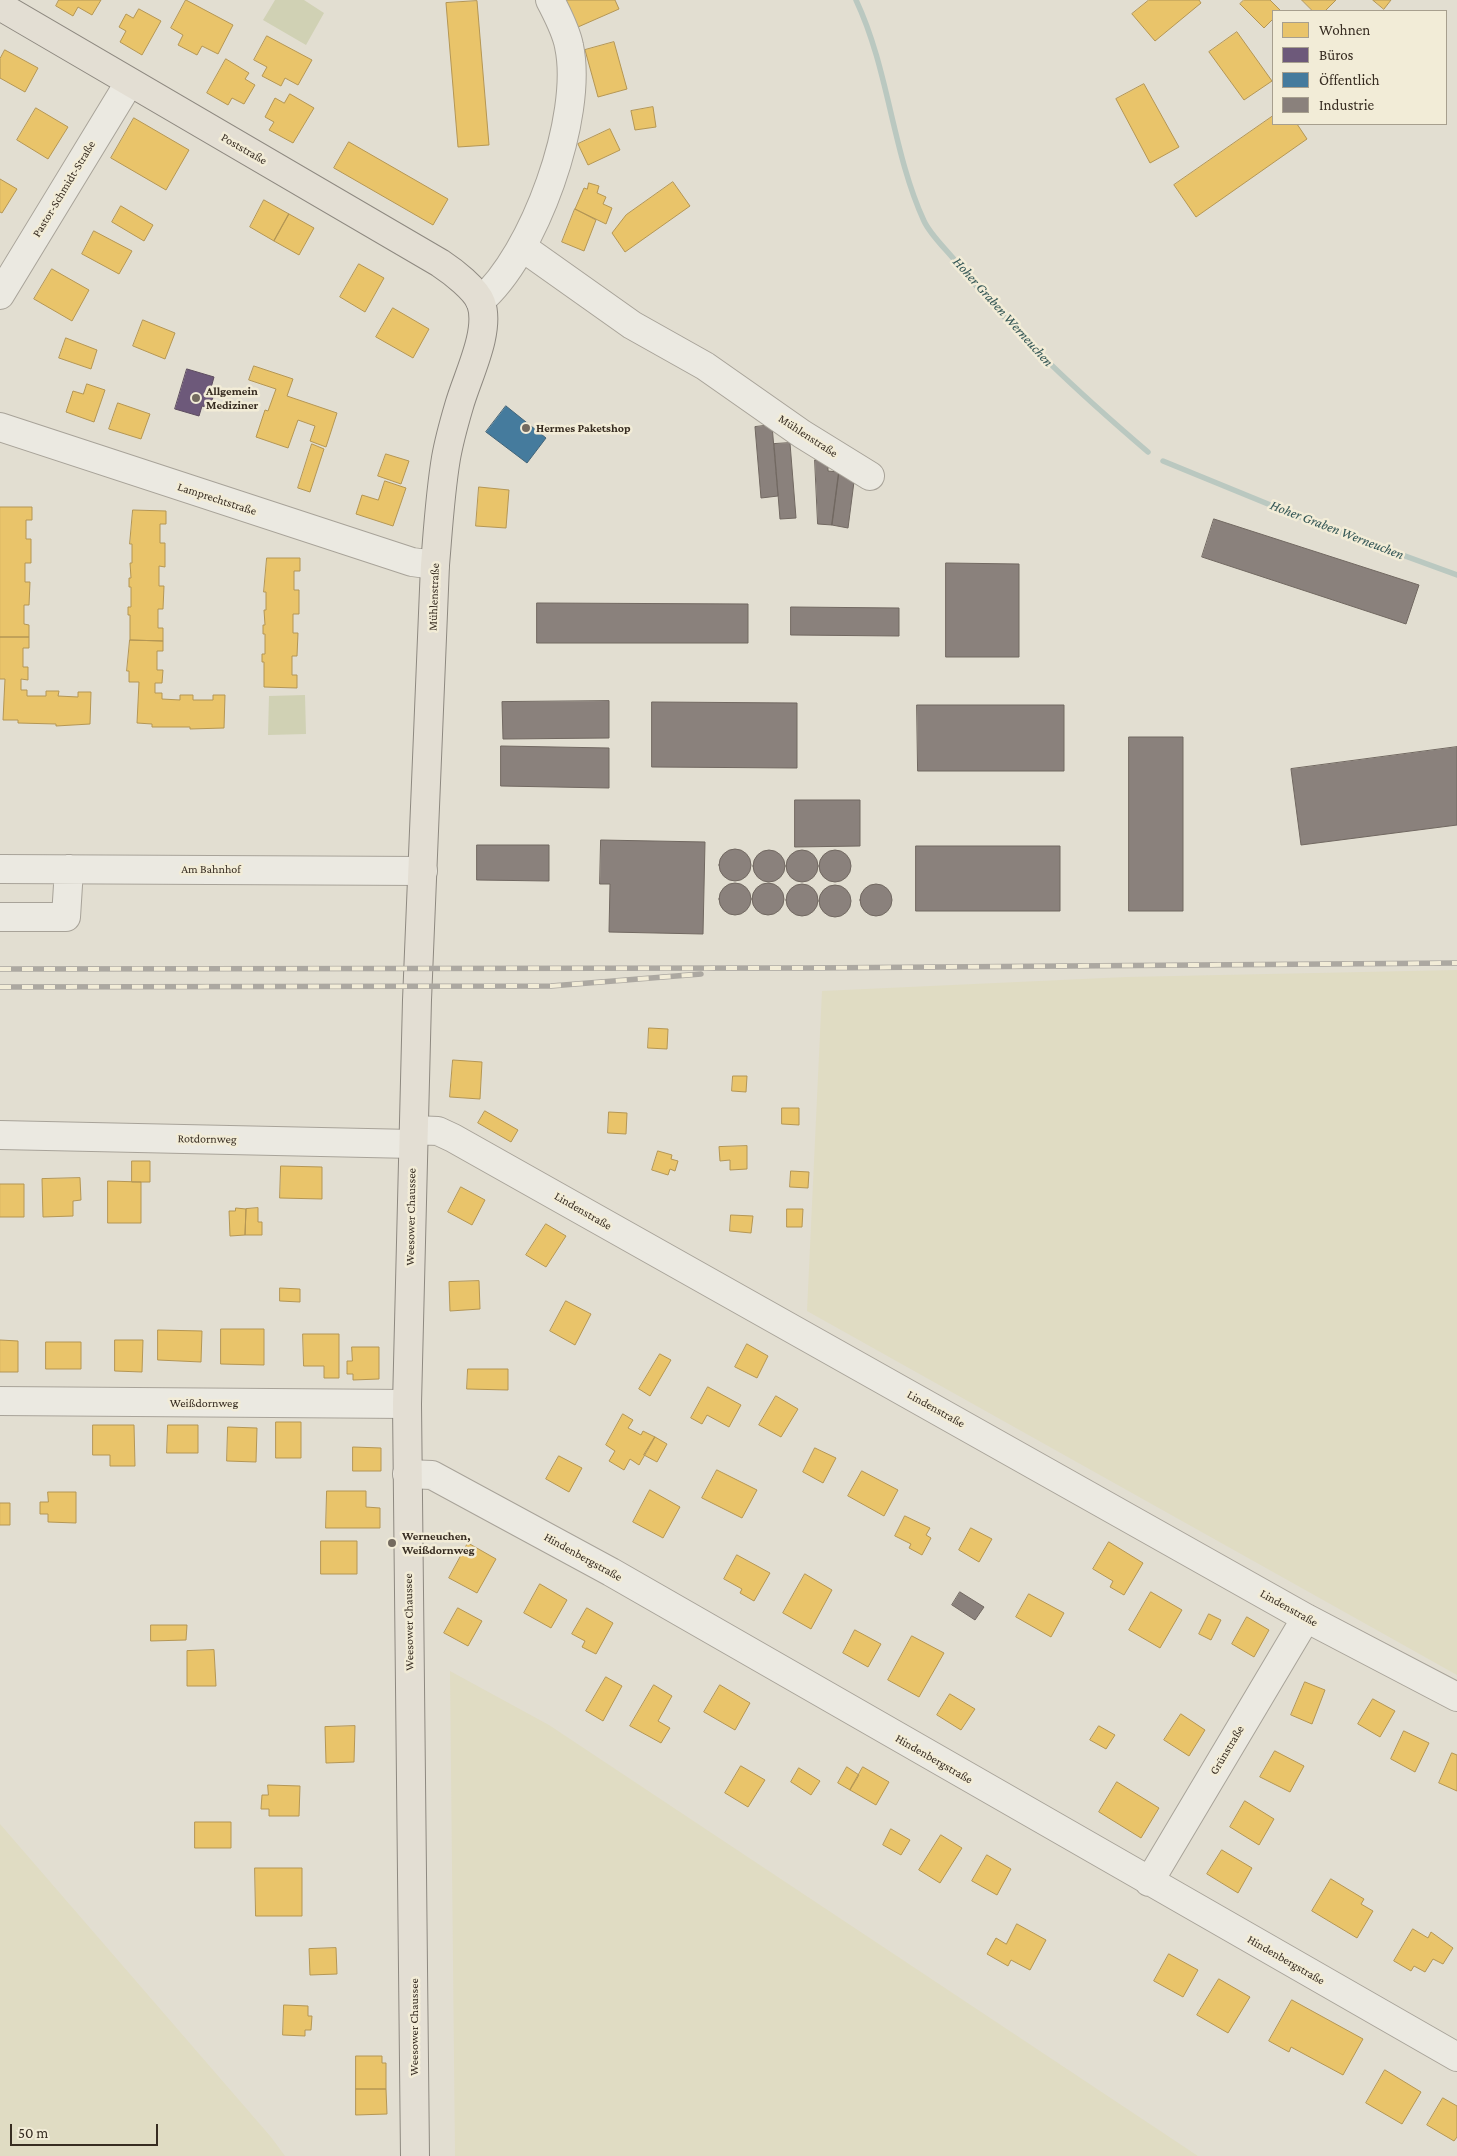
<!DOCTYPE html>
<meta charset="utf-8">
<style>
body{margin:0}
#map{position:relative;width:1457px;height:2156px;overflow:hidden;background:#e2ded1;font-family:"Crimson Pro",serif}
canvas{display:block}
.legend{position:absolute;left:1272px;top:10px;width:175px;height:115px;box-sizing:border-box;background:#f2ecd7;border:1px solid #a79f8e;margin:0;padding:6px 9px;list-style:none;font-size:15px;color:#372c21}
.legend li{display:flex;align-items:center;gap:10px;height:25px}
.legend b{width:25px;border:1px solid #a79f8e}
.scale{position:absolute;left:10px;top:2124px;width:148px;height:22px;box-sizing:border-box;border:2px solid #372c21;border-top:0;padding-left:6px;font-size:15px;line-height:18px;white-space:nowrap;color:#372c21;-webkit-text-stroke:4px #f2ecd7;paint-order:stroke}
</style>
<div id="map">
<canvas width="1457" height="2156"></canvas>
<ul class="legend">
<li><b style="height:14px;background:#e9c46a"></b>Wohnen</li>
<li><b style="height:14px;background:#6d597a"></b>Büros</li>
<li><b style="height:14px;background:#457b9d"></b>Öffentlich</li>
<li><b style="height:14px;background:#8a817c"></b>Industrie</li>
</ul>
<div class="scale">50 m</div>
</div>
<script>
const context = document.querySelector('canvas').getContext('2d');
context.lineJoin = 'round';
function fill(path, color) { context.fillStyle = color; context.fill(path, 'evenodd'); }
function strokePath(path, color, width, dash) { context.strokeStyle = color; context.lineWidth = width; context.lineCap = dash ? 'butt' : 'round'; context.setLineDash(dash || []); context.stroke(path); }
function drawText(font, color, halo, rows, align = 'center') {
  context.font = font + ' "Crimson Pro",serif'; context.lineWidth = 5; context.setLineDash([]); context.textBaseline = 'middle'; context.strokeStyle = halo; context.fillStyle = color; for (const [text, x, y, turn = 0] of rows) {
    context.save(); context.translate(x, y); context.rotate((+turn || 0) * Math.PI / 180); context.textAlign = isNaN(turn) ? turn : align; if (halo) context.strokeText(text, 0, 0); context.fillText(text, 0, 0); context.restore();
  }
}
fill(new Path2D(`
 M1457 970V1675L807 1311 822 991 1126 977Z
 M450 1671 549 1725 1198 2156H455Z
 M0 1824 271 2137 285 2156H0Z`), '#e0dcc3');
fill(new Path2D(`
 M275 0H304L324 13 306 45 263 20Z
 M305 695 306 734 268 735 269 696Z`), '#d0d1b4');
const homes = new Path2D(`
 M59 0H101L92 15 78 7 73 16 56 6Z
 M186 0 233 25 218 54 202 46 197 55 178 45 183 35 171 28Z
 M566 0H615L619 9 578 27Z
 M1149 0H1199L1201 3 1155 41 1132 14Z
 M1244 0H1270L1281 11H1273V19L1264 28 1240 4Z
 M1302 0H1336L1325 11H1313Z
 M1373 0H1391L1384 9Z
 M477 1 489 145 458 147 446 3Z
 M139 9 161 21 142 55 120 42 126 31 119 27 126 14 133 18Z
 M1237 32 1272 81 1244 100 1209 52Z
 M267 36 312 60 298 85 285 78 281 86 262 76 267 67 254 60Z
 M614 42 627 89 598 97 585 50Z
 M5 50 38 68 25 92 0 78V59Z
 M226 59 249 73 245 79 255 85 244 104 232 98 228 105 207 93Z
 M1144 84 1179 147 1150 163 1116 99Z
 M290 94 314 108 293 143 269 130 274 122 265 117 275 98 284 103Z
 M653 107 656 127 635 130 631 111Z
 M36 108 68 127 48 159 17 140Z
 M1273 116V124H1297L1307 139 1196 217 1174 185Z
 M134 118 189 150 166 190 111 158Z
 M610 129 620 150 588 165 578 144Z
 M349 142 448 199 433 225 334 168Z
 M0 179 17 189 2 213 0 212Z
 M673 182 690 206 625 252 612 233 626 215Z
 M589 183 599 186 597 193 606 197 603 204 612 208 606 224 575 209 584 188 587 189Z
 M264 200 289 214 274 241 250 227Z
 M121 206 153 225 144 241 112 222Z
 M575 209 596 220 584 251 562 242Z
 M289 214 314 228 299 255 274 241Z
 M94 231 132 251 119 274 82 254Z
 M359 264 384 278 365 312 340 297Z
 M52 269 89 290 72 321 34 299Z
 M393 308 429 329 413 358 376 337Z
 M143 320 175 333 165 359 133 346Z
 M66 338 97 350 91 369 59 358Z
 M254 366 293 379 287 396 337 413 326 447 310 441 315 426 298 420 288 448 256 437 265 410 268 411 276 389 249 380Z
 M87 384 105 390 94 422 66 412 73 391 83 394Z
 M118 403 150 414 141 439 109 429Z
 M312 444 324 449 310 492 298 488Z
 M386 454 409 461 401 484 378 476Z
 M385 481 406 488 393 526 356 514 362 495 378 500Z
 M479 487 509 490 506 528 476 526Z
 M0 507H32V520H26V539H31V563H25V582H30L29 605H24V624L29 625V637H0Z
 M133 510 166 511V524H160V543H165V567L159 566V586H164L163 609H158V628H163V641L130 640V615H128V607H131V587H129V578H131L130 563H132V544H130Z
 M267 558H300V571H294V590H299V614H293V633H298L297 656H292V675H297V688L264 687V662H262V654H265V634H263V625H265L264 610H266V592H264Z
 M0 637H29V648H23V667H28V680L21 679V690H27V696H46V691H59L58 696 78 697V692H91L90 724 56 726V724L18 723V720H3L5 679H0Z
 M130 640 163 641V651H157V670H163L162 683H155V693H162V699L180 700V695H193V700H213V695H225L224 728 190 729V727H152V724L137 723 139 682H129V671H127Z
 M649 1028 668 1029 667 1049 648 1048Z
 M453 1060 482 1062 480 1099 450 1097Z
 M733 1076H747L746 1092 732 1091Z
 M782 1108H799V1125L782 1124Z
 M485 1111 518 1130 511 1142 478 1123Z
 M609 1112 627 1113 626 1134 608 1133Z
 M747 1146V1169L730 1170V1160L720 1161 719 1147Z
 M658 1151 672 1155 671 1159 678 1161 675 1171 670 1169 668 1175 652 1170Z
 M132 1161H150V1182H132Z
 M281 1166 322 1167V1199L280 1198Z
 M791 1171 809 1172 808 1188 790 1187Z
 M80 1178 81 1200 73 1201V1216L43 1217 42 1179Z
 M108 1181 141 1182V1223H108Z
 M0 1184H24V1217H0Z
 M461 1187 485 1200 472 1225 448 1212Z
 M236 1208 246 1209 245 1235 230 1236 229 1211H235Z
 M258 1208V1222H262V1235H245L246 1209Z
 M787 1209H803L802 1227H787Z
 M731 1215 753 1216 751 1233 730 1231Z
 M546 1224 566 1236 546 1267 526 1255Z
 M479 1281 480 1309 450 1311 449 1282Z
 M280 1288 300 1289V1302L280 1301Z
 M566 1301 591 1314 575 1345 550 1331Z
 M221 1329H264V1365L221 1364Z
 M158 1330 202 1331 201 1362 158 1360Z
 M303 1334H339V1378H324V1366H304Z
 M0 1340 18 1341V1372H0Z
 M115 1340H143L142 1372 115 1371Z
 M46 1342H81V1369H46Z
 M747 1344 768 1356 757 1378 735 1367Z
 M352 1347H379V1379L353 1380V1374H347V1361H352Z
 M660 1354 671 1360 650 1396 639 1389Z
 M468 1369H508V1390L467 1389Z
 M708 1387 741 1405 729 1427 707 1415 702 1424 691 1418Z
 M776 1396 798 1409 781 1437 759 1425Z
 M623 1414 633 1420 628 1428 641 1435 643 1431 655 1437 639 1465 630 1459 624 1470 609 1461 615 1451 606 1445Z
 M276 1422H301V1458H276Z
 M93 1425H134L135 1466H110V1455H93Z
 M168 1425H198V1453H167Z
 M228 1427 257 1428 256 1462 227 1461Z
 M655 1437 667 1444 657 1462 644 1455Z
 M353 1447 381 1448V1471H353Z
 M815 1448 836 1458 823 1483 803 1472Z
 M559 1456 582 1468 569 1492 546 1479Z
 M717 1470 757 1490 742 1518 702 1498Z
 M862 1471 898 1490 884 1516 848 1496Z
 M650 1490 680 1507 663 1538 633 1522Z
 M327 1491H366V1507L380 1508V1528H326Z
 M48 1492H76V1523L48 1522V1514H40V1502H48Z
 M0 1503H10V1525H0Z
 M905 1516 930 1528 926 1535 931 1538 922 1555 909 1548 911 1544 895 1536Z
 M971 1528 992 1539 979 1562 959 1550Z
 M321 1541H357V1574H321Z
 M1109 1542 1143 1563 1124 1595 1110 1587 1113 1581 1093 1569Z
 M468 1543 496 1559 477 1593 449 1578Z
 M737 1555 770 1573 754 1601 740 1593 742 1589 724 1579Z
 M805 1574 832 1590 811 1629 783 1613Z
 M540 1584 567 1600 551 1628 524 1613Z
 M1151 1592 1182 1610 1160 1648 1129 1630Z
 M1029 1594 1064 1613 1051 1637 1016 1617Z
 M458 1608 482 1621 468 1646 444 1633Z
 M587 1608 613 1623 596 1654 582 1647 585 1641 572 1634Z
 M1209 1614 1221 1620 1211 1640 1199 1634Z
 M1247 1617 1269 1630 1254 1657 1232 1644Z
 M151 1625H187L186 1640 151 1641Z
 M855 1630 881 1644 868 1667 843 1653Z
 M912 1636 944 1653 919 1697 888 1680Z
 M214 1650 216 1686H187V1651Z
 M606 1677 622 1686 603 1721 586 1711Z
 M1305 1682 1325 1690 1312 1724 1291 1715Z
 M654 1685 672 1696 658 1721 670 1728 661 1743 630 1726Z
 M720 1685 750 1703 735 1730 704 1712Z
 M950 1694 975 1709 961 1730 937 1715Z
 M1373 1699 1395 1711 1380 1737 1358 1724Z
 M1181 1714 1205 1730 1189 1756 1164 1740Z
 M355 1726 354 1762 326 1763 325 1727Z
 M1099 1726 1115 1735 1106 1749 1090 1740Z
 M1404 1731 1429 1743 1415 1772 1391 1759Z
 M1275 1751 1304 1766 1290 1792 1260 1777Z
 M1452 1753 1457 1755V1791L1439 1783Z
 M741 1766 765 1780 748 1807 725 1793Z
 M847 1767 859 1775 850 1790 838 1783Z
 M863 1767 889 1782 876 1805 850 1790Z
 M799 1768 820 1781 811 1795 791 1782Z
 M1117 1782 1159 1808 1141 1838 1099 1812Z
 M268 1785 300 1786 299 1816H269V1809H261L262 1795H268Z
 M1245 1801 1274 1819 1259 1845 1230 1827Z
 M195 1822H231V1848H195Z
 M891 1829 910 1840 901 1855 883 1845Z
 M941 1835 962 1848 940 1883 919 1870Z
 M1222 1850 1252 1868 1238 1893 1207 1874Z
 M987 1855 1011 1869 997 1895 972 1881Z
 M255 1868H302V1916H256Z
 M1331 1879 1364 1899 1361 1904 1373 1911 1357 1938 1312 1911Z
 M1017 1924 1046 1940 1030 1970 1011 1960 1008 1966 987 1954 996 1938 1006 1944Z
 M1413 1929 1428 1938 1431 1932 1453 1948 1443 1964 1433 1959 1425 1972 1414 1966 1411 1971 1394 1961Z
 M336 1948 337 1974 310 1975 309 1949Z
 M1169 1954 1198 1970 1183 1997 1154 1981Z
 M1219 1979 1250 1997 1228 2033 1197 2015Z
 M1292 2000 1363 2039 1343 2075 1291 2047 1289 2052 1269 2041Z
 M284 2005 308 2006V2016H312L311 2030H305V2036L283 2035Z
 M356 2056H382V2063H386V2089H356Z
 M1385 2070 1421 2092 1402 2124 1366 2103Z
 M356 2089H386L387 2114 356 2115Z
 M1443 2098 1457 2106V2137L1454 2141 1427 2125Z`);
fill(homes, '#e9c46a');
strokePath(homes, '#b49654', 1);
const offices = new Path2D(`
 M187 369 214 377 211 388 215 390 210 408 202 406 199 416 175 409Z`);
fill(offices, '#6d597a');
strokePath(offices, '#5d4c5f', 1);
const public = new Path2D(`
 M506 406 546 438 527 463 486 432Z`);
fill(public, '#457b9d');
strokePath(public, '#416378', 1);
const industry = new Path2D(`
 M772 425 778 496 761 498 755 427Z
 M790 443 796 518 780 519 774 444Z
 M815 460H828V471L839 472 832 525 818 524Z
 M839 472 855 474 848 528 832 525Z
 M1214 519 1419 585 1406 624 1202 557Z
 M946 563 1019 564V657H946Z
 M537 603 748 604V643H537Z
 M791 607 899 608V636L791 635Z
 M609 701V738L503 739 502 702Z
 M652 702 797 703V768L652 767Z
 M917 705H1064V771H918Z
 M1129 737H1183V911H1129Z
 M501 746 609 748V788L501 786Z
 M1457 747V825L1301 845 1291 769Z
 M795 800H860V846L795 847Z
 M601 840 705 842 703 934 609 932 610 884H600Z
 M477 845H549V881L477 880Z
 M916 846H1060V911H916Z
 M719 865a16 16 0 1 1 32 0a16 16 0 1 1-32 0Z
 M786 866a16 16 0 1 1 32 0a16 16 0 1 1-32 0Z
 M819 866a16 16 0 1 1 32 0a16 16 0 1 1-32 0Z
 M753 866a16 16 0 1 1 32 0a16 16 0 1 1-32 0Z
 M719 899a16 16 0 1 1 32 0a16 16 0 1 1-32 0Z
 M752 899a16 16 0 1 1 32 0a16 16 0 1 1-32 0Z
 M860 900a16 16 0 1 1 32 0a16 16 0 1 1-32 0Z
 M786 900a16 16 0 1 1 32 0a16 16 0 1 1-32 0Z
 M819 901a16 16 0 1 1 32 0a16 16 0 1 1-32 0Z
 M960 1592 984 1607 975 1620 952 1605Z`);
fill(industry, '#8a817c');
strokePath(industry, '#716861', 1);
strokePath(new Path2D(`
 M856 0C889 70 892 151 924 221 931 236 947 250 957 263 1014 333 1079 393 1148 452
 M1163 461 1312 522 1457 575`), '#bac8c0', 5.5);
const minor = new Path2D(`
 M522 247 632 325 705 366 802 434 870 476
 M0 295 129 83
 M480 301C534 255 584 116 569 46 566 30 557 14 550 0
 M0 427 412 562 435 565
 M0 869 423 871
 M0 917H66L69 869
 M414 1130 438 1131 453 1138 1306 1618 1457 1697
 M0 1135 413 1144
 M0 1401 407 1404
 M407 1474 432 1475 611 1572 1457 2057
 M1149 1882 1306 1618`);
const major = new Path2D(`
 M0 6 440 263C452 271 476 289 481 303 491 332 467 377 459 406 454 423 449 441 446 458 440 494 438 530 435 565L417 1000 407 1404 415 2156`);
strokePath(minor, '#a8a399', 30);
strokePath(major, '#8e8980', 30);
strokePath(minor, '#ebe9e1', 28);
strokePath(major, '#e3ded3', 28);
const rail = new Path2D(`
 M0 969 809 968 1457 963
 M0 987 551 986 701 974`);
strokePath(rail, '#aca8a1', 5.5);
strokePath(rail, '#f2ecd7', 4, [11]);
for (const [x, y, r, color] of [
 [196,398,5,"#736a5f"],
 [526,428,5,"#736a5f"],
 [392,1543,5,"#736a5f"]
]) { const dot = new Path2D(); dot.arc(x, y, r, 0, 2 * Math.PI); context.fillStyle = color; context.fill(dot); strokePath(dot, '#f2ecd7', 2); }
drawText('12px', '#372c21', '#f2ecd7', [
 ["Poststraße",244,149,30],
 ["Pastor-Schmidt-Straße",64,189,-59],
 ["Mühlenstraße",808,436,33],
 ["Lamprechtstraße",217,499,18],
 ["Mühlenstraße",434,597,-88],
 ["Am Bahnhof",211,869],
 ["Rotdornweg",207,1139,1],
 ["Lindenstraße",583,1211,30],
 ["Weesower Chaussee",411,1217,-89],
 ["Weißdornweg",204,1403],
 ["Lindenstraße",936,1409,29],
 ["Hindenbergstraße",583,1557,29],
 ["Lindenstraße",1289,1608,29],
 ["Weesower Chaussee",409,1622,-91],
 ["Grünstraße",1227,1750,-59],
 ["Hindenbergstraße",934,1759,30],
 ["Hindenbergstraße",1286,1960,30],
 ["Weesower Chaussee",414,2027,-90]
]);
drawText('bold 12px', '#372c21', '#f2ecd7', [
 ["Allgemein",206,391],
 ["Mediziner",206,405],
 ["Hermes Paketshop",536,428],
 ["Werneuchen,",402,1536],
 ["Weißdornweg",402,1550]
], 'left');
drawText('italic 14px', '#325554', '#f2ecd7', [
 ["Hoher Graben Werneuchen",1003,312,48],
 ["Hoher Graben Werneuchen",1337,530,21]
]);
</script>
